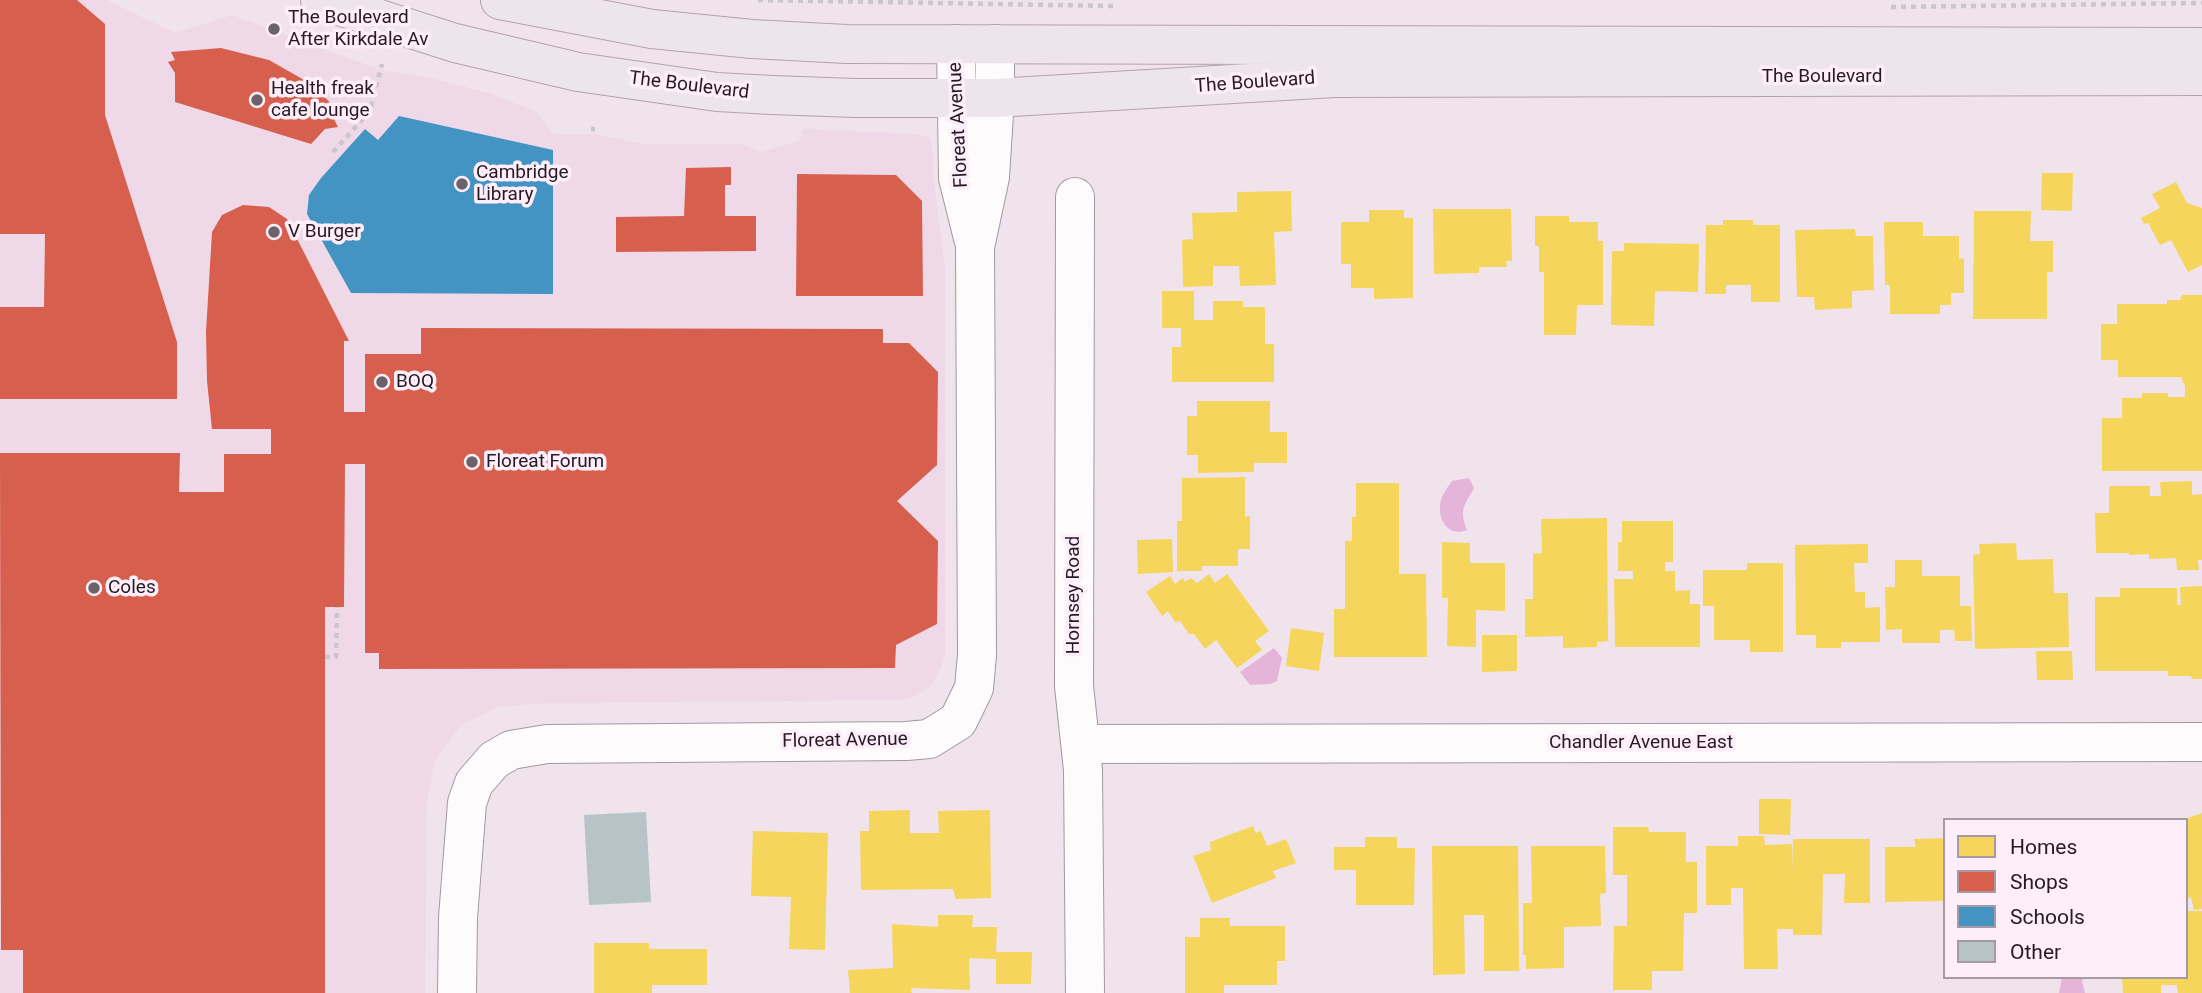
<!DOCTYPE html>
<style>
body{margin:0}
#map{position:relative;width:2202px;height:993px;overflow:hidden;background:#f0e3ec;font-family:Roboto,sans-serif}
canvas{display:block}
.legend{position:absolute;left:1943px;top:818px;width:245px;height:161px;box-sizing:border-box;background:#fdeef9;border:2px solid #a79aa3;margin:0;padding:9px 12px;list-style:none;font-size:21px;color:#251c23}
.legend li{display:flex;align-items:center;gap:14px;height:35px}
.legend b{width:35px;border:2px solid #a79aa3}
</style>
<div id="map">
<canvas width="2202" height="993"></canvas>
<ul class="legend">
<li><b style="height:19px;background:#f6d55c"></b>Homes</li>
<li><b style="height:19px;background:#d6604d"></b>Shops</li>
<li><b style="height:19px;background:#4393c3"></b>Schools</li>
<li><b style="height:19px;background:#b6c4c7"></b>Other</li>
</ul>
</div>
<script>
const context = document.querySelector('canvas').getContext('2d');
context.lineJoin = 'round';
function fill(path, color) { context.fillStyle = color; context.fill(path, 'evenodd'); }
function strokePath(path, color, width, dash) { context.strokeStyle = color; context.lineWidth = width; context.lineCap = dash ? 'butt' : 'round'; context.setLineDash(dash || []); context.stroke(path); }
function drawText(font, color, halo, rows, align = 'center') {
  context.font = font + ' Roboto,sans-serif'; context.lineWidth = 7; context.setLineDash([]); context.textBaseline = 'middle'; context.strokeStyle = halo; context.fillStyle = color; for (const [text, x, y, turn = 0] of rows) {
    context.save(); context.translate(x, y); context.rotate((+turn || 0) * Math.PI / 180); context.textAlign = isNaN(turn) ? turn : align; if (halo) context.strokeText(text, 0, 0); context.fillText(text, 0, 0); context.restore();
  }
}
fill(new Path2D(`
 M0 0H107L175 33 232 15 381 70 427 77 493 94 536 112 553 134H594L644 144H740L761 152 799 141 803 129 917 134 930 138 933 151V175L945 269V656L938 675 929 687 920 694 905 700 547 703 498 707 461 725 435 761 427 800 425 993H0Z`), '#efd9e9');
fill(new Path2D(`
 M1469 478 1474 488C1464 506 1459 510 1467 530 1448 538 1436 518 1441 500 1443 493 1448 487 1452 481Z
 M1274 648 1282 658 1277 681 1271 684 1250 685 1240 672Z
 M2062 977H2084L2082 981 2085 993H2059Z`), '#e4b4d9');
fill(new Path2D(`
 M2042 173H2073L2072 211 2041 210Z
 M2176 182 2187 203 2202 208V265L2188 272 2171 240 2160 245 2148 223 2144 224 2141 218 2160 208 2152 194Z
 M1291 191 1292 231 1274 232 1276 285 1240 286 1239 266H1213V286L1183 287 1182 240 1193 239 1192 213 1237 212V192Z
 M1433 209H1511L1512 261H1506L1507 267H1479V273L1434 274Z
 M1369 210H1404V218H1413V298L1374 299V288H1351V264H1341V222H1369Z
 M1974 211H2031L2030 241H2053V272H2047V319H1973Z
 M1535 216H1569V222H1598V241H1603V305H1577L1576 335H1544V272H1539V246H1535Z
 M1723 220H1753V225H1780V302H1751V285H1726V294H1705L1706 225H1723Z
 M1884 222H1923V236H1959V259L1964 258V293H1951V305H1940V314H1890V285H1885Z
 M1855 229 1856 236H1873L1874 290 1852 291V308L1815 310 1814 297H1797L1795 230Z
 M1624 243 1699 244 1698 292 1655 291 1654 326 1611 325 1612 251H1624Z
 M1162 291H1194V320H1213V301H1243V307H1265V344H1274V382H1172V347H1181V328H1162Z
 M2182 295H2202V471H2102V418H2122V398H2142V393H2168V397H2185V386L2181 377H2118V360H2101V324H2117V304H2167V300H2180Z
 M1197 401H1270V432H1287V463H1254V472L1198 473V455H1187V416H1197Z
 M1245 477V517L1250 516V549H1238V566H1202V571H1177V521H1182V478Z
 M2192 481V495L2202 494V560H2198L2199 570H2177L2176 558 2149 559V554L2129 555V553H2096L2095 513H2109V486H2150V496H2161L2160 482Z
 M1356 483H1399V574H1426L1427 657H1334V609H1345V541H1352V517H1356Z
 M1607 518 1608 641 1597 642V647L1563 648V636L1525 637V599H1533V554L1542 553 1541 519Z
 M1622 521H1673V562H1665V571H1675V591L1690 590V604H1700V647H1615L1614 579H1633V571H1618V542H1622Z
 M1172 539 1173 572 1138 574 1137 540Z
 M1442 542 1470 543V563H1505V611L1476 610V647L1447 646 1448 598H1442Z
 M2016 543 2017 560 2053 559 2054 593H2068L2069 647 1975 649 1973 555 1980 554 1979 544Z
 M1868 544V563H1854L1855 592H1865V608L1880 607V642H1841V648H1816V635H1796L1795 545Z
 M1895 560H1922V576H1960V606H1971L1972 641H1955L1954 630H1940V643H1902V629L1886 630 1885 587H1895Z
 M1747 563H1783V652H1750V640H1714V606H1703V570H1747Z
 M1209 574 1215 583 1227 574 1269 631 1255 641 1262 650 1237 668 1216 640 1205 649 1194 634H1189L1180 621 1175 622 1168 611 1162 616 1146 592 1170 576 1175 584 1183 578 1185 582 1191 578 1197 583Z
 M2202 586V679H2192L2191 676H2168V671H2095V597H2120V588H2177V605H2181L2180 587Z
 M1291 628 1324 633 1319 671 1286 666Z
 M1482 635H1517V671L1482 672Z
 M2036 651H2072L2073 680H2037Z
 M1759 799H1791L1790 835 1759 834Z
 M910 810V833H939L938 811 990 810 991 898 956 899 953 889 861 890 860 831H869V811Z
 M2202 813V909L2194 910 2191 897 2186 899V819Z
 M1253 826 1256 833 1261 831 1267 846 1286 839 1296 863 1273 871 1276 878 1212 903 1193 856 1211 850 1210 842Z
 M1613 827H1648L1649 832H1686V862H1697V913H1684L1683 971H1652V990H1613L1614 926H1627V875H1613Z
 M753 831 828 833 825 950 789 949 791 897 751 896Z
 M1738 836H1764L1765 845 1792 844V872L1793 839H1870V903H1844L1845 874H1823L1822 935H1793V929H1777L1778 969H1744L1743 888H1731V905H1706V846H1738Z
 M1365 837H1397V848H1415L1414 905H1356V870H1334V847H1365Z
 M1945 838V901L1885 902V847H1916L1914 839Z
 M1432 846H1518L1519 971H1484V915H1464L1465 974 1433 975Z
 M1531 846H1605L1606 893 1600 894 1601 926 1564 927V968L1526 969V955H1523V903H1532Z
 M2187 911H2202V993H2178L2177 985H2161V993H2123L2122 977H2186Z
 M938 915H973L972 927H997L996 952H1032L1031 984H996V959L969 958 970 990 911 988 912 993H850L848 970 893 968 892 924 938 927Z
 M1200 918H1230V926H1285V961H1277V985H1224V993H1185V937H1200Z
 M594 943H649V949H707V985H652V993H594Z`), '#f6d55c');
fill(new Path2D(`
 M0 0H77L105 24V115L177 342V399H0V307H44L45 234H0Z
 M221 48 269 60 313 85 344 117 334 119 338 127 325 129 311 144 175 102V73L168 62 175 60 171 52Z
 M731 167V185H725V216H756V251L616 252V217L684 216 686 168Z
 M797 174 896 175 922 201 923 296H796Z
 M243 205 269 207 287 219 349 341H344V412H365V354H421V328L883 329V343H909L938 372 937 465 897 501 938 541 937 624 896 645 895 668 379 669V653H365V464H345L344 607H325V993H23V950H1L0 453H180L179 492H224V454H271V429H212L207 381 206 332 212 232 222 215Z`), '#d6604d');
fill(new Path2D(`
 M399 116 553 150V294L351 293 307 214 309 195 321 178 365 129 378 140Z`), '#4393c3');
fill(new Path2D(`
 M646 812 651 902 589 905 584 815Z`), '#b6c4c7');
const minor = new Path2D(`
 M956 44 958 178 973 238
 M1075 197 1074 686 1083 770 1085 993
 M1081 744 2202 742
 M457 993 458 918 467 803 474 783 494 760 511 750 547 744 906 741 929 739 958 721 974 688 977 655 975 247 990 177 995 98V44`);
const major = new Path2D(`
 M320 0 455 43 578 72 717 92 772 95 855 98H995L1335 78 2202 76
 M500 0 652 29 752 39 846 44 2202 47`);
strokePath(minor, '#a299a0', 40);
strokePath(major, '#b4a1af', 40);
strokePath(new Path2D(`
 M758 0 1113 6
 M1891 7 2202 3
 M591 129H595
 M333 152 370 111 382 64
 M325 657H336L337 607`), '#cbc6ca', 4.5, [5, 5]);
strokePath(minor, '#fdfbfc', 38);
strokePath(major, '#eee5ec', 38);
for (const [x, y, r, color] of [
 [274,29,7,"#6c6269"],
 [257,100,7,"#6c6269"],
 [462,184,7,"#6c6269"],
 [274,232,7,"#6c6269"],
 [382,382,7,"#6c6269"],
 [472,462,7,"#6c6269"],
 [94,588,7,"#6c6269"]
]) { const dot = new Path2D(); dot.arc(x, y, r, 0, 2 * Math.PI); context.fillStyle = color; context.fill(dot); strokePath(dot, '#fdeef9', 2.5); }
drawText('19px', '#251c23', '#fdeef9', [
 ["The Boulevard",288,18],
 ["After Kirkdale Av",288,40],
 ["Health freak",271,89],
 ["cafe lounge",271,111],
 ["Cambridge",476,173],
 ["Library",476,195],
 ["V Burger",288,232],
 ["BOQ",396,382],
 ["Floreat Forum",486,462],
 ["Coles",108,588]
], 'left');
drawText('19px', '#251c23', '#fdeef9', [
 ["The Boulevard",1822,77],
 ["The Boulevard",1255,83,-4],
 ["The Boulevard",689,86,7],
 ["Floreat Avenue",959,125,-93],
 ["Hornsey Road",1074,595,-90],
 ["Floreat Avenue",845,741,-1],
 ["Chandler Avenue East",1641,743]
]);
</script>
